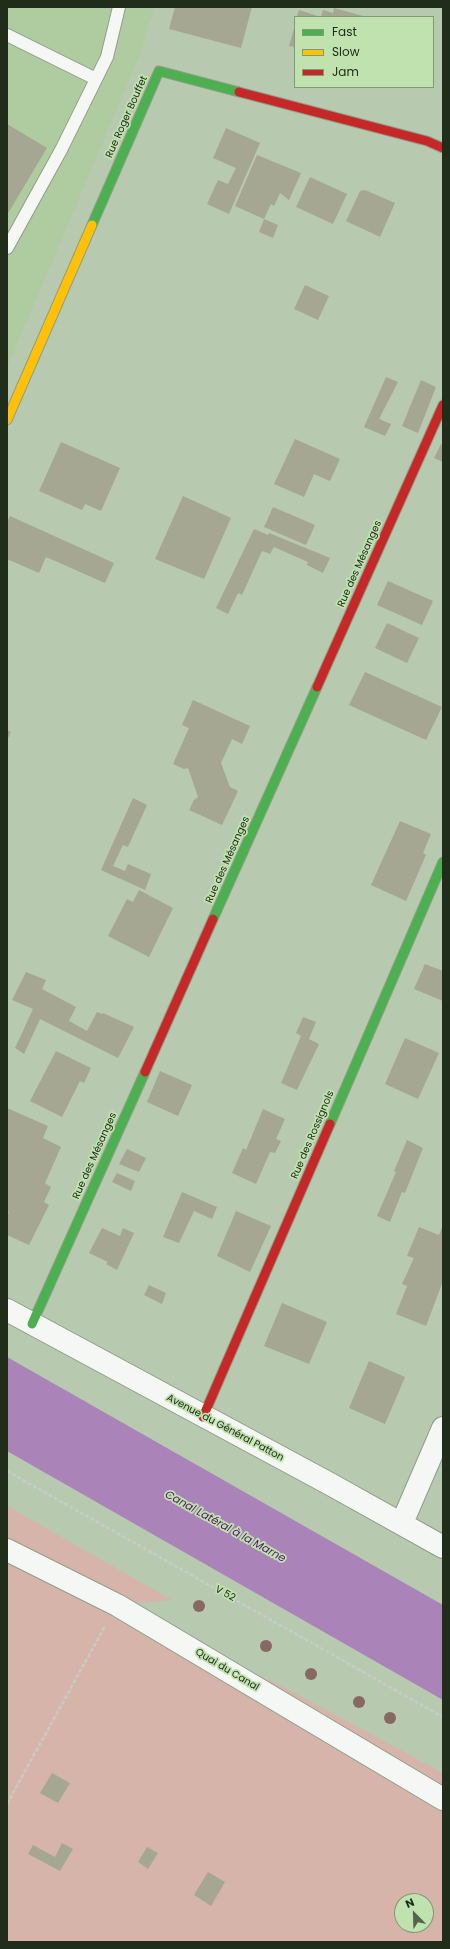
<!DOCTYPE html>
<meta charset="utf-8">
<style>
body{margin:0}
#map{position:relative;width:450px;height:1949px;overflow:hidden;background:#b7c9ae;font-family:Poppins,sans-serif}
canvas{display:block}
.frame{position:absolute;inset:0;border:8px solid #202d1a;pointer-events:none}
.legend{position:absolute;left:294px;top:16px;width:140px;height:72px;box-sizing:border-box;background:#c0e2af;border:1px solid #809a73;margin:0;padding:5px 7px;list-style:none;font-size:12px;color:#202d1a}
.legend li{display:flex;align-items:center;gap:8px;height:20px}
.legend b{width:20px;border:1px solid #809a73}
.north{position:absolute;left:394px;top:1893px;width:40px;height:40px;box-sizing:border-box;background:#c0e2af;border:1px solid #809a73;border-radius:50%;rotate:337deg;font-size:11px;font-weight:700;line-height:16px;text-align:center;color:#202d1a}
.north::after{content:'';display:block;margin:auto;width:14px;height:18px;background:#55644e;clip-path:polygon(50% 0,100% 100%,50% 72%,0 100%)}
</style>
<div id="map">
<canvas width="450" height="1949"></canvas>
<div class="frame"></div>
<ul class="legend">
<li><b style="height:5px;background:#4caf50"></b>Fast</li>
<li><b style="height:5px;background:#ffc107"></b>Slow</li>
<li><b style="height:5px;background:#c62828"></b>Jam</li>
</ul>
<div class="north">N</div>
</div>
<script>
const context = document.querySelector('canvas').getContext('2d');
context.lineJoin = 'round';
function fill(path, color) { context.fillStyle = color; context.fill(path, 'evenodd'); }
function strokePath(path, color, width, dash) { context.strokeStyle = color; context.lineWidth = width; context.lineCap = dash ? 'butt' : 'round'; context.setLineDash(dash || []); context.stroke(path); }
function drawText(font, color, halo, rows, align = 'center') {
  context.font = font + ' Poppins,sans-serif'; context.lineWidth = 3.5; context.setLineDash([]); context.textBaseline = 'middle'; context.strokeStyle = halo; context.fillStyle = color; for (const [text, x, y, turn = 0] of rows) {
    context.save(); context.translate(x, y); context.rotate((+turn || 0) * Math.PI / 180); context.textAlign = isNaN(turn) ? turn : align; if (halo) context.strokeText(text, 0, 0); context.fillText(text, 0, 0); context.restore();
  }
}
fill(new Path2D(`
 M7 7H154L141 52 7 368Z`), '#afcca0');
fill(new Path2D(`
 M7 1506 172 1600 118 1605 291 1691 443 1773V1942H7ZM402 1901H426V1925H402Z`), '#d6b4aa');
fill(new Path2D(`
 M7 1357 443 1605V1700L7 1451Z`), '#aa84b9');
fill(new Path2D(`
 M175 7H252L241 48 169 29Z
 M334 8 367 17H297L299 10 321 17 323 10 333 13Z
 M295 25V47L289 46Z
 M7 124 47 148 7 215Z
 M226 128 260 143 229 214 207 204 218 180 228 184 236 168 213 158Z
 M257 155 301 173 289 200 280 193 274 206 271 204 264 219 235 206Z
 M310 177 347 194 333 224 296 207Z
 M365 190 395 203 380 237 346 221 360 191Z
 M264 219 278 225 273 238 259 232Z
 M305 285 329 296 318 320 294 309Z
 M386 377 398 382 379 419 391 424 385 436 364 427Z
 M421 380 436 387 418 433 402 426Z
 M295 439 340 459 330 481 314 474 304 497 274 484Z
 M61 442 120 468 101 511 85 504 82 510 39 491Z
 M441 444 443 445V462L434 458Z
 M183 496 231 518 204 579 155 559Z
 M273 507 315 525 306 545 264 527Z
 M10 516 114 563 105 583 46 557 39 573 7 559V522Z
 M254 529 268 535 269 533 330 558 323 573 307 565 308 562 274 547 270 554 262 551 242 595 238 593 228 614 216 608Z
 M388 581 433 601 422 625 377 605Z
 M387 623 419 638 407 663 375 648Z
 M365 672 442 707 426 740 349 705Z
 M193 700 250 726 242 744 232 739 221 763 230 787 238 791 222 825 189 810 194 800 198 797 188 768 184 769 173 764 189 728 182 725Z
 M7 730 11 732 7 740Z
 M133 798 147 805 128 847 123 845 113 866 125 871 128 864 151 874 145 890 101 870Z
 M400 821 431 834 423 853 426 855 406 901 371 885Z
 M139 890 173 908 149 957 108 936 127 899 133 902Z
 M425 964 443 971V1001L414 989Z
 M26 972 46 980 42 989 76 1007 69 1021 87 1031 97 1012 102 1014 103 1013 134 1027 118 1058 40 1019 24 1054 15 1048 33 1009 12 1000Z
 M303 1017 316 1022 309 1039 319 1044 297 1090 281 1083 301 1036 296 1033Z
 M405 1038 439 1053 418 1099 385 1084Z
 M56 1051 91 1068 84 1083 80 1081 62 1117 30 1101Z
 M160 1071 192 1085 178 1116 147 1102Z
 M7 1108 48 1126 43 1138 61 1147 45 1183 51 1187 44 1202 49 1205 29 1245 7 1235V1216L9 1212 7 1211Z
 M263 1109 285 1119 276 1139 281 1141 275 1153 270 1152 256 1184 232 1173 243 1148 246 1150Z
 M407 1140 423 1148 405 1193 402 1192 390 1222 377 1216 396 1172 394 1171Z
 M127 1149 146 1158 139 1172 119 1164Z
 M117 1173 135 1181 131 1191 112 1182Z
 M182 1192 217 1207 212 1219 194 1211 179 1243 163 1237Z
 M236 1211 271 1226 250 1272 217 1256Z
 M443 1225V1281L426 1326 396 1314 407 1286 402 1284 414 1258 407 1256 419 1227 439 1235Z
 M102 1228 120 1236 123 1228 134 1233 117 1270 106 1264 108 1262 89 1253Z
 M149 1285 166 1293 162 1304 144 1295Z
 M282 1303 327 1322 309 1364 264 1346Z
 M369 1361 405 1377 385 1424 349 1408Z
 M52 1773 70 1783 58 1803 40 1793Z
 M62 1843 73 1849 60 1871 28 1854 33 1845 55 1857Z
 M147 1847 158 1853 148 1869 138 1862Z
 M208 1872 225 1882 211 1906 194 1895Z`), '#a5a792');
const lane = new Path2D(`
 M7 35 96 79
 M7 248 61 150 107 57 119 7`);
const street = new Path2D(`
 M7 1310 330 1484 443 1547
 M402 1523 443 1428
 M7 1550 117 1605 443 1799`);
const fast = new Path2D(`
 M92 225 159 71 239 92
 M213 919 317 687
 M330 1124 443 862
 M32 1324 145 1072`);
const slow = new Path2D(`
 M7 420 92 225`);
const jam = new Path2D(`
 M239 92 427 141 443 148
 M317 687 443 405
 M145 1072 213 919
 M203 1417 330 1124`);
strokePath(lane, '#8f9e88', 14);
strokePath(street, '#8f9e88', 24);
strokePath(fast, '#8f9e88', 11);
strokePath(slow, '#8f9e88', 11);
strokePath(jam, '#8f9e88', 11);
strokePath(new Path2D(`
 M7 1471 443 1717
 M7 1804 105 1626`), '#c7ccc4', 2.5, [4, 2]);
strokePath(lane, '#f4f7f3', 12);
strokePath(street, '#f4f7f3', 22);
strokePath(fast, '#4caf50', 9);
strokePath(slow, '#ffc107', 9);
strokePath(jam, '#c62828', 9);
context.fillStyle = '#876862';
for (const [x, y] of [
 [199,1606],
 [266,1646],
 [311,1674],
 [359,1702],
 [390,1718]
]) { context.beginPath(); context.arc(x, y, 6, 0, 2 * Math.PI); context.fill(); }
drawText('10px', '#202d1a', '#c0e2af', [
 ["Rue Roger Bouffet",127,117,-66],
 ["Rue des Mésanges",360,564,-66],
 ["Rue des Mésanges",228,860,-66],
 ["Rue des Rossignols",313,1135,-67],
 ["Rue des Mésanges",95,1156,-66],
 ["Avenue du Général Patton",225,1428,28],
 ["V 52",225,1594,29],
 ["Quai du Canal",227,1670,31]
]);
drawText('italic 11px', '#521667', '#c0e2af', [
 ["Canal Latéral à la Marne",225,1527,29]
]);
</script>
